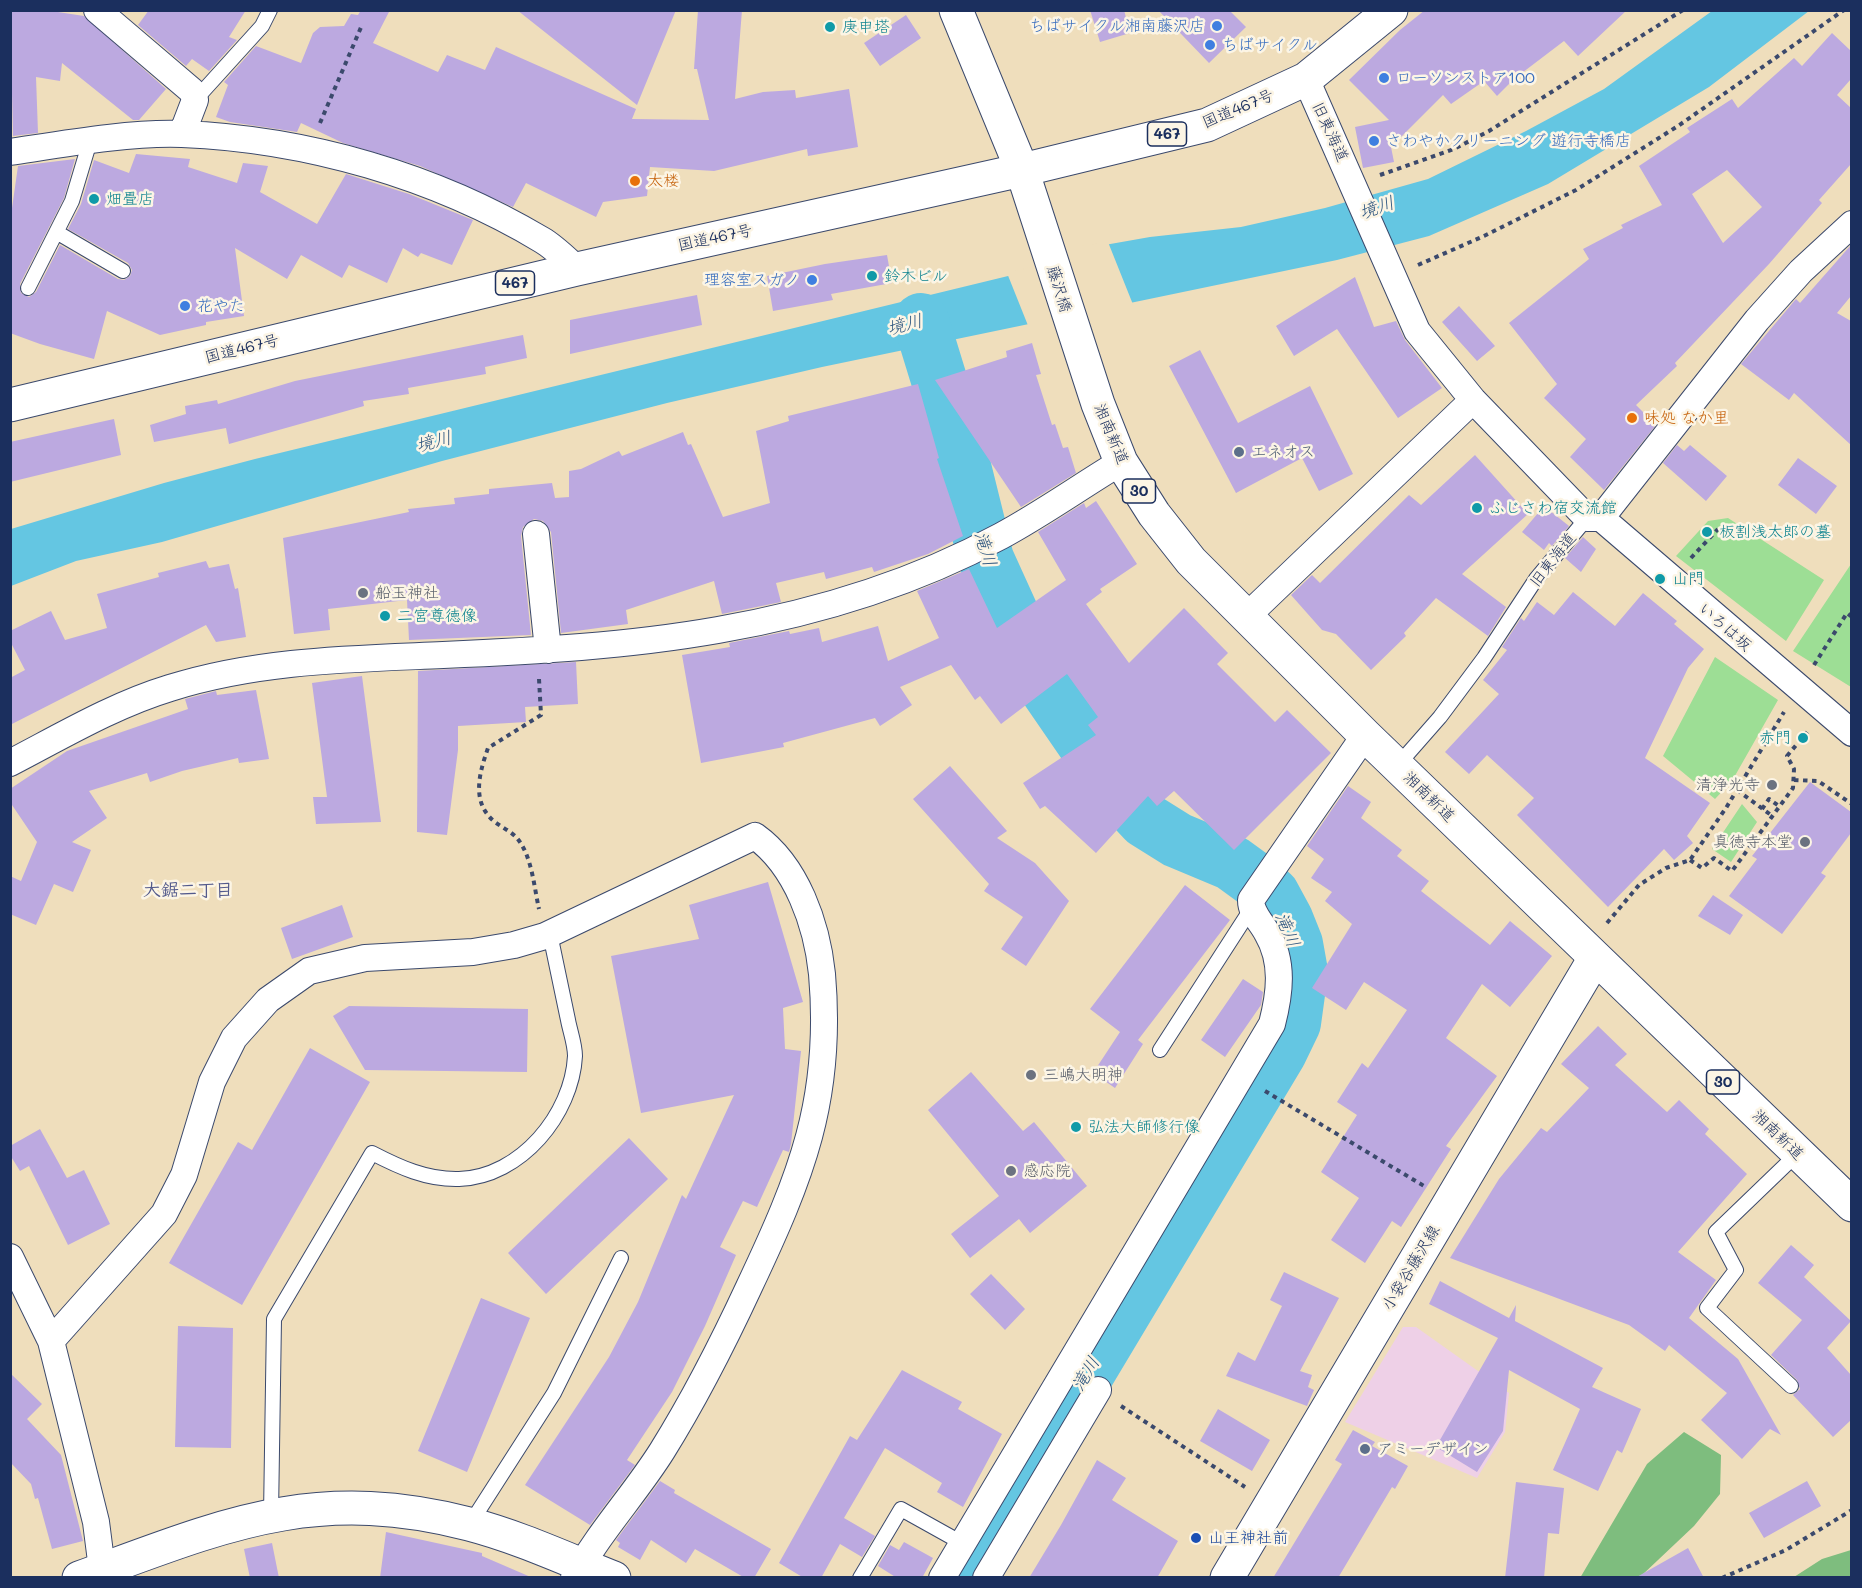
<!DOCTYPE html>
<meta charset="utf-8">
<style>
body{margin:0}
#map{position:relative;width:1862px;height:1588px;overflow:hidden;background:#efdebc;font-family:Mali,sans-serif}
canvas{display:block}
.frame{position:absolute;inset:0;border:12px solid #1b2f5e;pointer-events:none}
</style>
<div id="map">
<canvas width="1862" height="1588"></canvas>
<div class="frame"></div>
</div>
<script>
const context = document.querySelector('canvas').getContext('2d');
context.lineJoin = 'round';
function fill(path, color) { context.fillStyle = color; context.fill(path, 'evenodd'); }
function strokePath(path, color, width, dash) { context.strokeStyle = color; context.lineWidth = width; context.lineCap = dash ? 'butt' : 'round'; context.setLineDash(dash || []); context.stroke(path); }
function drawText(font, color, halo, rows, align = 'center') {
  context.font = font + ' Mali,"Klee One",sans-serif'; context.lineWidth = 5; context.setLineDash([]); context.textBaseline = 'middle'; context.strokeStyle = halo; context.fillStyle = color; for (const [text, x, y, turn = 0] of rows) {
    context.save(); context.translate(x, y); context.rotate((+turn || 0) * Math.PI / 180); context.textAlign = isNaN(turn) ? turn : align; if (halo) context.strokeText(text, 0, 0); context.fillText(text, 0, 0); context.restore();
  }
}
fill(new Path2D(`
 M1403 1327H1416L1509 1393 1505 1432 1477 1478 1345 1422Z`), '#eed0e7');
fill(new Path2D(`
 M1728 518 1824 580 1786 641 1676 556 1708 521Z
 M1851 564V687L1793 651Z
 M1715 657 1778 700 1732 781 1715 799 1663 756Z
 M1742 804 1757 822 1731 862 1712 849Z`), '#9dde95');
fill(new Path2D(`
 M1684 1432 1721 1455 1720 1494 1694 1526 1640 1577 1580 1578 1647 1464Z
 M1851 1550V1577H1794L1822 1559Z`), '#7ebd7e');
fill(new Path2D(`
 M1712 11H1809L1709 87 1548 184 1429 236 1337 260 822 367 667 403 442 461 162 542 76 561 11 586V529L164 483 255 459 1041 268 1082 249 1150 237 1241 227 1325 208 1428 179 1526 131 1604 89Z`), '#64c6e2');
fill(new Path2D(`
 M1108 242 1134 307 1029 328 1007 273 1040 265 1081 246Z`), '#efdebc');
strokePath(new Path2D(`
 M921 321 952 422 986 559 1040 678 1117 790 1145 820 1177 840 1232 863 1254 879 1272 895 1285 919 1295 944 1300 972 1293 1023 1279 1052 964 1578`), '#64c6e2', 56);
fill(new Path2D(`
 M10 10H45L84 16 166 89 139 120H133L62 63 60 81 36 77 38 133 13 136Z
 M149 10H246L229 37 237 40 209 71 192 59 186 66 138 25Z
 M361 10H390L373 43 438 72 447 55 485 70 496 47 636 109 632 119 709 120 697 69H694L698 10H742L735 99 763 92 795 90 796 98 849 89 858 147 808 156 807 149 714 171 650 167 647 196 603 202 596 217 526 183 513 207 420 166 343 143 301 123 297 132 230 122 216 117 228 85 224 82 256 46 301 63 313 33 320 27 344 26 351 14 358 15Z
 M517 10H676L637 105Z
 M1090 10H1124L1130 33 1100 42Z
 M1158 10H1229L1246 27 1209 63Z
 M1425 10H1627L1578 56 1564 41 1514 79 1497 96 1484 81 1451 104 1443 95 1391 147 1394 162 1363 168 1355 127 1389 120 1349 80 1400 30Z
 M906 15 921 38 880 66 864 43Z
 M1832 33 1851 51V79L1837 95 1851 108V164L1819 200 1822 203 1769 264 1675 363 1677 366 1636 405 1656 425 1604 490 1570 457 1586 439 1544 398 1557 384 1509 323 1589 259 1583 249 1623 228 1621 225 1662 205 1639 166 1690 132 1687 128 1732 99 1738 108 1794 58 1802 66ZM1727 170 1762 207 1723 243 1692 194Z
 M136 154 190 159 188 167 237 183 243 163 268 166 260 192 317 224 346 174 409 194 473 220 452 265 421 253 418 257 403 248 387 283 349 265 342 278 301 255 287 279 235 248 244 316 206 322V325L160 335 107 311 94 359 40 344 10 333V222L18 166 75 159 64 198 20 284 21 293 29 297 36 292 60 245 118 279 124 280 130 276 132 270 128 263 68 229 81 204 94 160 129 173Z
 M1851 245V296L1837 313 1851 321V445L1794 393 1789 400 1741 364 1796 299 1800 303Z
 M887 255 892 283 831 294 833 300 773 311 767 276 825 264Z
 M1355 277 1374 327 1396 321 1405 340 1442 388 1398 418 1337 329 1294 356 1276 326Z
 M697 295 702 325 570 354V320Z
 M1459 306 1495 346 1477 361 1442 322Z
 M523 335 527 358 485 367 486 374 408 388 409 394 363 401 364 406 229 444 226 428 154 442 150 425 186 414 185 406 217 400 218 404 295 381Z
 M1032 343 1041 374 1036 375 1052 425 1055 424 1063 448 1068 447 1076 473 1021 507 935 380 1007 357 1006 351Z
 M1200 350 1238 423 1310 386 1353 474 1319 491 1302 458 1236 493 1169 366Z
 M918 384 939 458 937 459 963 536 928 554 874 572 872 567 826 579 824 572 776 583 781 602 722 614 714 581 626 610 628 624 561 633 551 532 543 521 534 519 523 527 521 536 531 635 409 640 407 600 328 609 330 630 294 634 283 538 409 512 408 509 455 504 454 498 489 494V489L552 483 555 498 569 497V471L581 469 619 451 622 456 683 432 688 445 691 444 723 517 770 503 756 431 789 421 788 416Z
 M114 419 121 455 10 482V442Z
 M1677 445 1684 451 1690 445 1727 476 1706 501 1663 463Z
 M1475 455 1528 514 1462 574 1506 607 1488 636 1436 598 1404 633 1406 636 1371 670 1336 634 1322 630 1291 595 1312 575 1320 583 1409 495 1421 505Z
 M1798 458 1837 486 1816 514 1778 485Z
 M1096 501 1137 564 1100 589 1102 592 1086 604 1129 663 1184 608 1228 653 1217 664 1275 722 1287 710 1331 753 1234 850 1174 791 1157 806 1148 796 1096 853 1045 806 1040 809 1023 783 1096 735 1088 725 1098 717 1067 674 1001 724 980 696 975 700 951 665 900 687 912 705 880 726 875 718 783 743 784 747 701 763 682 655 730 647 729 643 789 631 790 634 819 628 822 642 878 626 888 661 939 638 917 591 969 569 997 628 1066 580 1038 532 1084 503 1086 508Z
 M1544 506 1569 526 1552 546 1549 543 1544 550 1522 532Z
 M1583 537 1596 549 1581 572 1565 558Z
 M206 561 209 568 229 564 235 589 238 588 246 637 216 642 206 625 10 725V678L25 670 10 641V631L51 611 65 640 107 628 97 594 159 577 158 573Z
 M1573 592 1615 626 1643 593 1677 621 1674 624 1704 649 1688 668 1645 758 1710 803 1687 836 1693 843 1674 860 1664 849 1608 907 1517 815 1534 798 1487 755 1469 774 1445 752 1499 694 1483 680 1507 650 1502 647 1521 618 1524 621 1537 602 1554 615Z
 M576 662 578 704 525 707 526 722 458 726V750L447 835 417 832 418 671Z
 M362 676 381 822 316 824 313 797H327L312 683Z
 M256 690 269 759 239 763 238 758 182 771 150 782 147 773 89 791 107 818 72 842 91 850 73 892 54 884 36 925 10 914V876L21 881 37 842 10 802V789L67 751 188 709 185 699 216 691 217 695Z
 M950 766 1007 831 997 838 1035 863 1069 901 1026 966 1001 949 1023 917 984 891 989 884 913 799Z
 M1810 782 1851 812V833L1821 873 1826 876 1782 934 1729 896 1757 859 1752 856Z
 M1348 786 1371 802 1361 818 1402 850 1397 856 1429 881 1421 891 1490 945 1510 921 1552 956 1510 1007 1482 984 1446 1038 1497 1076 1446 1146 1451 1149 1401 1227 1392 1221 1365 1263 1331 1240 1359 1198 1321 1172 1357 1115 1337 1102 1362 1063 1368 1068 1407 1010 1364 982 1346 1010 1312 988 1352 924 1325 901 1332 892 1311 878 1324 859 1307 846Z
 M768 882 803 1002 783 1008 785 1049 801 1051 791 1144 789 1152 783 1150 757 1207 743 1201 720 1247 736 1255 705 1326 672 1392 627 1460 635 1465 590 1525 525 1485 609 1357 638 1302 682 1195 686 1199 734 1095 641 1113 611 956 699 939 689 905Z
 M1185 885 1230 920 1138 1040 1143 1044 1115 1088 1093 1073 1120 1032 1090 1009Z
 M1713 895 1743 915 1730 935 1698 916Z
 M342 905 353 937 292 959 281 928Z
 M1243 979 1263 992 1261 1005 1225 1057 1201 1040Z
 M349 1006 528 1009 527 1072 365 1070 333 1016Z
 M1598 1026 1627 1054 1615 1065 1667 1112 1679 1100 1709 1129 1705 1134 1747 1174 1678 1252 1716 1280 1689 1318 1738 1359 1781 1435 1770 1429 1742 1459 1701 1420 1727 1393 1669 1345 1665 1351 1629 1325 1450 1258 1499 1179 1541 1128 1547 1132 1589 1088 1561 1064Z
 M310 1048 370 1082 242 1305 169 1263 238 1142 252 1150Z
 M971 1072 1023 1131 1034 1122 1087 1186 1030 1233 1019 1219 970 1258 951 1234 999 1196 928 1110Z
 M40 1129 67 1178 84 1170 110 1224 68 1245 29 1166 20 1171 10 1155V1146Z
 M629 1138 668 1179 546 1294 508 1253Z
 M1791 1245 1814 1265 1804 1277 1851 1321 1827 1348 1851 1375V1420L1833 1437 1793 1395 1800 1389 1797 1380 1771 1355 1802 1320 1758 1283Z
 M1284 1272 1339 1298 1300 1371 1312 1375 1308 1387 1314 1390 1307 1406 1226 1376 1238 1352 1255 1361 1282 1306 1270 1300Z
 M991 1274 1025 1309 1005 1330 970 1294Z
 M1440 1281 1509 1318 1516 1305 1515 1321 1603 1368 1592 1387 1641 1409 1622 1453 1617 1450 1598 1491 1553 1470 1580 1409 1509 1370 1503 1431 1477 1472 1436 1447 1498 1338 1429 1304Z
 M481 1298 530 1318 467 1472 418 1451Z
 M178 1326 233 1328 231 1448 175 1447Z
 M902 1370 962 1402 958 1409 1002 1434 963 1507 937 1492 942 1483 885 1448 844 1518 875 1536 862 1557 840 1544 821 1578H804L779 1563 850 1436 857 1440Z
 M10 1373 42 1404 27 1419 61 1455 83 1541 52 1549 38 1498 35 1499 31 1484 10 1462Z
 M1218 1409 1270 1440 1252 1471 1200 1441Z
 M1353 1430 1375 1442 1372 1446 1408 1466 1395 1489 1392 1487 1338 1578H1273L1342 1464 1335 1460Z
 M1097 1460 1126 1478 1112 1500 1178 1541 1157 1578H1029L1061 1525Z
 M660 1481 675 1490 674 1493 771 1549 754 1578H745L695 1549 686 1563 651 1540 640 1560 618 1547 620 1543 616 1540Z
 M1807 1481 1821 1506 1764 1538 1749 1513Z
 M1516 1482 1564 1488 1559 1534 1548 1533 1544 1578H1505Z
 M386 1532 482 1553V1556L533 1578H380Z
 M904 1542 933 1558 922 1578H897L878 1566 890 1545 899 1550Z
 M272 1543 279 1578H250L244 1549Z
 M1688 1548 1704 1578H1635Z`), '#bca9e0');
const lane = new Path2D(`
 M195 100 262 26 270 10
 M58 233 123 271
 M28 288 72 201 90 141
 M1397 766 1440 717 1484 658 1536 579 1587 518
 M1160 1050 1251 909
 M1791 1386 1707 1308 1736 1270 1716 1232 1797 1154
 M271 1515 274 1319 372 1153C399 1167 427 1180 459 1179 521 1177 572 1114 575 1056 575 1044 570 1031 568 1020 562 991 556 963 550 934
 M470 1524 554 1393 621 1258
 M860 1578 901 1509 962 1543`);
const street = new Path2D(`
 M97 10 192 91 195 100 182 134
 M1306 79 1417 331 1473 400 1587 518H1601L1757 320 1801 271 1852 224
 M10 152C63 144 130 132 182 134 307 139 435 176 542 240 554 247 566 259 577 269
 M1601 518 1852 733
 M536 534 548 650
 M1247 616 1473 400
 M10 763C62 736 114 705 170 688 259 660 351 659 443 655 535 651 627 646 718 630 816 613 914 583 1001 536 1042 514 1081 486 1121 462
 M10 1257 51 1341 96 1522 102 1569
 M51 1341 164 1214 184 1175 212 1082 234 1038 268 1000 309 971 365 958 473 952 514 945 545 936 755 836C797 866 817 925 822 974 833 1099 801 1177 749 1287 723 1343 695 1398 662 1451 635 1494 599 1532 574 1578
 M942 1578 1272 1024C1280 993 1284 962 1267 933 1261 921 1251 914 1251 900L1365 735
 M986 1578 1098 1390`);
const secondary = new Path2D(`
 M79 1578C222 1526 313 1484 469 1524 519 1537 566 1559 614 1578
 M1227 1578 1595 958`);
const primary = new Path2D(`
 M956 10 1022 170 1098 404 1121 462 1154 514 1191 561 1365 735 1852 1205`);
const highway = new Path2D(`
 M10 405 577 269 1022 170 1207 125 1306 79 1391 10`);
strokePath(lane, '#3b496c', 16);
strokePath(street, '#3b496c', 28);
strokePath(secondary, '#3b496c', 35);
strokePath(primary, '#3b496c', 35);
strokePath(highway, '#3b496c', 35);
strokePath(new Path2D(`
 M320 123 362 25
 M1380 175 1454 149 1489 131 1683 10
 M1418 265 1484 236 1576 190 1678 126 1844 10
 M1691 558 1718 529
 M1814 665 1847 613 1852 617
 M539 679 541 715 488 748C481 768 472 796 488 815 495 825 509 829 517 838 532 856 534 887 539 909
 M1794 780 1818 781 1852 804
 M1737 790 1771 815
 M1762 809 1769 799 1779 806
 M1690 860 1702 868 1714 858 1732 871 1793 788 1794 769 1787 756 1808 731
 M1607 923 1639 885 1666 868 1690 860 1726 808 1784 712
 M1265 1091 1424 1186
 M1121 1406 1245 1487
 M1722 1578 1786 1550 1852 1510`), '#3b496c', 4, [4.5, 4.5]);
strokePath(lane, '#fff', 14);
strokePath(street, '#fff', 26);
strokePath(secondary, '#fff', 33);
strokePath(primary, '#fff', 33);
strokePath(highway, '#fff', 33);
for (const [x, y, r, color] of [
 [1217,26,6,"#3f7fe0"],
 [830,27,6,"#0f9aa8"],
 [1210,45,6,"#3f7fe0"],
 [1384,78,6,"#3f7fe0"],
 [1374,141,6,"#3f7fe0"],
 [635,181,6,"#e8710a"],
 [94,199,6,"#0f9aa8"],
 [872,276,6,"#0f9aa8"],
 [812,280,6,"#3f7fe0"],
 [185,306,6,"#3f7fe0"],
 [1632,418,6,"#e8710a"],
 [1239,452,6,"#5c6f8a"],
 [1477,508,6,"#0f9aa8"],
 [1707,532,6,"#0f9aa8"],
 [1660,579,6,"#0f9aa8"],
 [363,593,6,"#6b7280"],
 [385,616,6,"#0f9aa8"],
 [1803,738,6,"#0f9aa8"],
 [1772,785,6,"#6b7280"],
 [1805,842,6,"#6b7280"],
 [1031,1075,6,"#6b7280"],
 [1076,1127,6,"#0f9aa8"],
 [1011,1171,6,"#6b7280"],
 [1365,1449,6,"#5c6f8a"],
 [1196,1538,6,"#1a4fb4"]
]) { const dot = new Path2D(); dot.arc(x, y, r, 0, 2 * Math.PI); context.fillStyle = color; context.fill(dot); strokePath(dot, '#fcf5e5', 2); }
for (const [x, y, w] of [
 [1167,134,39],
 [515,283,39],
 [1139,491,33],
 [1723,1082,33]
]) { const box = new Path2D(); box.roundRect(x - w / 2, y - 12, w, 24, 4.5); context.fillStyle = '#fcf5e5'; context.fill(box); strokePath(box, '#1b2f5e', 1.5); }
drawText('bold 15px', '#1b2f5e', null, [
 ["467",1167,134],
 ["467",515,283],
 ["30",1139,491],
 ["30",1723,1082]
]);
drawText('16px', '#366cbe', '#fcf5e5', [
 ["ちばサイクル湘南藤沢店",1205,26,"right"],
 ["ちばサイクル",1222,45],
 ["ローソンストア100",1396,78],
 ["さわやかクリーニング 遊行寺橋店",1386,141],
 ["理容室スガノ",800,280,"right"],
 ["花やた",197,306]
], 'left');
drawText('16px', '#0d838f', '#fcf5e5', [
 ["庚申塔",842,27],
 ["畑畳店",106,199],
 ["鈴木ビル",884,276],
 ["ふじさわ宿交流館",1489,508],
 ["板割浅太郎の墓",1719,532],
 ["山門",1672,579],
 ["二宮尊徳像",397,616],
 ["赤門",1791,738,"right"],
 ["弘法大師修行像",1088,1127]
], 'left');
drawText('16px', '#1b2f5e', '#fcf5e5', [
 ["国道467号",1238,109,-23],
 ["旧東海道",1330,132,65],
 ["国道467号",715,238,-12],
 ["藤沢橋",1059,289,73],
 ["国道467号",242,349,-14],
 ["湘南新道",1111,434,67],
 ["旧東海道",1553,560,-52],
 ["いろは坂",1725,627,41],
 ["湘南新道",1429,797,44],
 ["湘南新道",1778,1135,44],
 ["小袋谷藤沢線",1411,1268,-59]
]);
drawText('16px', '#c56008', '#fcf5e5', [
 ["太楼",647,181],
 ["味処 なか里",1644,418]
], 'left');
drawText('16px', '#4e5e75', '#fcf5e5', [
 ["エネオス",1251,452],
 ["アミーデザイン",1377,1449]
], 'left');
drawText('16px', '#5b616d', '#fcf5e5', [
 ["船玉神社",375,593],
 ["清浄光寺",1760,785,"right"],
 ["真徳寺本堂",1793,842,"right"],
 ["三嶋大明神",1043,1075],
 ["感応院",1023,1171]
], 'left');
drawText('16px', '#164399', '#fcf5e5', [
 ["山王神社前",1208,1538]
], 'left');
drawText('italic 18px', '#2d557f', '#fcf5e5', [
 ["境川",1377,208,-19],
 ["境川",905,325,-14],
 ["境川",434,442,-14],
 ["滝川",985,549,73],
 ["滝川",1287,930,67],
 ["滝川",1086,1374,-59]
]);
drawText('bold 18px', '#535a8c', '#fcf5e5', [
 ["大鋸二丁目",188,890]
]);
</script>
